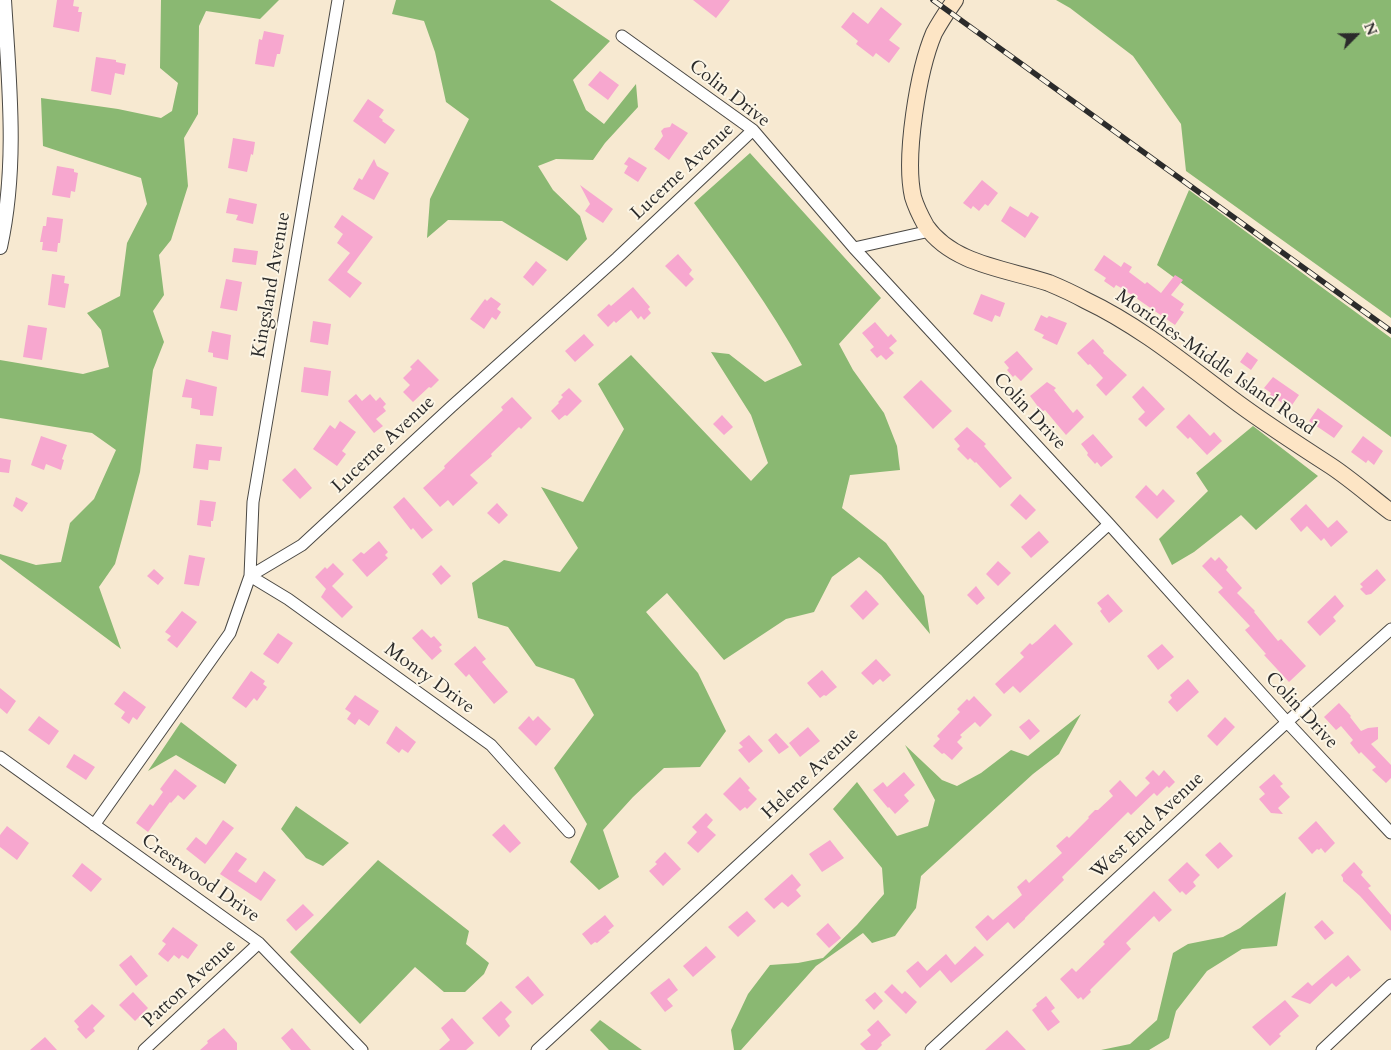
<!DOCTYPE html>
<style>
body{margin:0}
#map{position:relative;width:1391px;height:1050px;overflow:hidden;background:#f7e9d1;font-family:Cardo,serif}
canvas{display:block}
.north{position:absolute;left:1331px;top:10px;width:50px;height:50px;-webkit-text-stroke:4px #fcf5e5;paint-order:stroke;rotate:67deg;font-size:14px;font-weight:700;line-height:20px;text-align:center;color:#2b2b2b}
.north::after{content:'';display:block;margin:auto;width:18px;height:22px;background:#2b2b2b;clip-path:polygon(50% 0,100% 100%,50% 72%,0 100%)}
</style>
<div id="map">
<canvas width="1391" height="1050"></canvas>
<div class="north">N</div>
</div>
<script>
const context = document.querySelector('canvas').getContext('2d');
context.lineJoin = 'round';
function fill(path, color) { context.fillStyle = color; context.fill(path, 'evenodd'); }
function strokePath(path, color, width, dash) { context.strokeStyle = color; context.lineWidth = width; context.lineCap = dash ? 'butt' : 'round'; context.setLineDash(dash || []); context.stroke(path); }
function drawText(font, color, halo, rows, align = 'center') {
  context.font = font + ' Cardo,serif'; context.lineWidth = 4; context.setLineDash([]); context.textBaseline = 'middle'; context.strokeStyle = halo; context.fillStyle = color; for (const [text, x, y, turn = 0] of rows) {
    context.save(); context.translate(x, y); context.rotate((+turn || 0) * Math.PI / 180); context.textAlign = isNaN(turn) ? turn : align; if (halo) context.strokeText(text, 0, 0); context.fillText(text, 0, 0); context.restore();
  }
}
fill(new Path2D(`
 M161 0H279L260 19 206 11 199 26 198 114 184 138 188 186 171 240 159 255 164 295 153 311 164 342 153 370 140 472 125 528 115 564 99 587 121 649 0 559V554L36 565 61 562 70 523 94 499 116 450 92 433 0 418V360L83 374 109 367 101 330 87 313 120 296 127 243 147 204 141 178 43 146 41 98 118 109 161 118 172 111 178 83 160 68Z
 M396 0H550L610 41 573 80 586 110 604 124 636 84 638 107 605 143 593 160 556 159 538 166 553 190 580 216 587 239 567 261 502 221 448 220 427 238 430 199 469 119 446 102 435 52 424 21 392 14Z
 M1056 0H1391V318L1186 171 1181 124 1133 56 1070 8Z
 M750 153 881 298 839 344 853 370 884 413 897 446 900 470 850 475 842 508 886 543 924 596 930 634 881 575 859 557 832 577 814 612 786 619 724 660 667 593 646 612 698 673 726 731 700 767 664 768 633 797 603 830 619 877 599 890 570 862 587 824 554 768 594 715 574 679 536 666 508 627 478 618 472 583 504 560 560 572 578 548 541 487 583 502 624 429 598 384 631 355 751 481 768 463 751 415 711 352 729 354 765 382 802 365C771 308 732 255 694 203Z
 M1189 190 1391 338V437L1157 265Z
 M1253 426 1318 476 1256 530 1241 515 1194 552 1172 565 1159 539 1208 491 1196 473Z
 M1081 714 1059 754 1033 774 921 876 916 908 895 936 872 943 863 933 816 966 741 1050H734L731 1030 748 994 770 965 798 963 823 958 857 925 884 894 882 868 833 809 857 782 897 836 928 826 935 800 905 745 942 780 957 786 981 773 1011 750 1028 756Z
 M181 722 237 765 225 784 176 755 148 771Z
 M296 806 349 843 323 866 306 858 281 829Z
 M378 860 469 931 466 944 489 963 484 974 465 992H444L415 967 360 1024 290 952Z
 M1286 892 1277 946 1242 949 1207 971 1176 1011 1169 1038 1149 1050H1101L1130 1044 1157 1020 1173 953 1188 944 1223 937 1240 928Z
 M600 1020 642 1050H609L590 1030Z`), '#8ab872');
fill(new Path2D(`
 M57 0H74L73 6 79 7 78 12H82L79 32 53 27Z
 M693 0H730L716 18Z
 M881 7 902 24 889 40 900 48 889 63 876 53 873 57 856 44 858 41 841 27 853 12 868 24Z
 M264 31 284 35 280 54H277L274 67 255 64 259 39 262 40Z
 M96 57 116 60V62L126 64 124 75 115 73 111 95 91 91Z
 M600 71 619 85 608 100 588 85Z
 M368 99 384 110 379 117 383 120 382 121 395 130 385 144 353 121Z
 M672 123 688 133 669 160 654 149 663 136 661 131 664 128 670 127Z
 M233 138 255 142 253 155 251 154 247 172 228 168Z
 M629 157 647 168 638 182 624 173 628 166 624 164Z
 M374 159 377 166 389 173 374 200 353 189 359 178 362 180Z
 M57 166 74 169V172L78 173 75 192 71 191 70 198 52 195Z
 M982 180 998 193 988 206 985 204 979 211 973 206 971 209 963 203Z
 M580 185 613 209 603 223 585 211 590 204Z
 M229 198 257 204 253 224 236 220 238 215 226 213Z
 M1010 206 1028 217 1031 212 1039 217 1025 238 1001 221Z
 M342 215 373 237 347 272 362 283 350 298 328 280 350 253 337 243 343 234 334 227Z
 M47 217 63 219 60 243H58L57 252 42 250 43 242H40L43 226H46Z
 M234 248 258 251 256 265 232 262Z
 M678 254 692 270 689 274 694 279 686 287 665 266Z
 M1104 255 1121 267 1124 262 1132 267 1129 272 1145 284 1147 282 1161 293 1175 275 1183 280 1171 295 1184 304 1180 310 1184 312 1175 325 1123 289 1116 285 1114 288 1104 281 1106 278 1094 270Z
 M536 261 547 270 533 286 523 277Z
 M52 274 65 276 64 283 69 284 65 308 48 305Z
 M226 279 242 282 237 311 220 308Z
 M633 287 650 307 648 309 651 313 644 320 641 316 638 319 631 310 616 323 614 321 608 327 597 315 609 304 611 306Z
 M981 294 1005 303 1000 317 995 315 992 322 973 314Z
 M491 297 501 304 497 309 501 312 496 320 492 317 484 329 470 319 485 299 487 301Z
 M1041 315 1047 318 1049 316 1067 323 1057 345 1042 338 1044 335 1034 330Z
 M313 321 331 324 328 345 310 342Z
 M875 322 888 337 891 334 897 341 889 348 894 353 886 360 881 355 877 358 870 350 874 347 862 333Z
 M28 325 47 328 42 360 23 357Z
 M212 331 231 335 228 360 213 357V353L208 352Z
 M584 334 594 345 575 362 565 351Z
 M1093 339 1104 351 1103 353 1127 375 1106 396 1096 385 1103 378 1090 364 1088 365 1077 353Z
 M1017 351 1033 369 1021 381 1015 375 1013 377 1007 370 1009 368 1004 362Z
 M1247 352 1258 360 1251 370 1240 362Z
 M418 359 439 380 431 388 429 387 413 402 403 392 410 385 403 378 412 369 410 367Z
 M304 367 331 371 328 396 301 392Z
 M1273 377 1299 395 1290 408 1270 395 1271 393 1264 388Z
 M186 379 217 387 213 416 200 415V410L191 408 192 398 182 397Z
 M921 380 952 411 933 429 903 397Z
 M1047 382 1056 388 1054 390 1073 413 1077 409 1084 417 1066 435 1045 410 1042 412 1030 396Z
 M1143 386 1165 409 1146 427 1138 419 1145 412 1132 397Z
 M569 388 582 401 567 416 565 415 559 420 551 411 559 403 558 402 563 397 561 395Z
 M356 394 362 401 370 394 376 401 380 397 386 404 383 407 386 411 376 419 383 426 374 433 348 401Z
 M512 397 532 418 521 429 519 427 491 454 492 456 470 475 478 483 453 506 448 500 440 507 423 488 445 468 444 466 503 410 501 407Z
 M1318 408 1343 426 1334 438 1309 421Z
 M1189 414 1210 436 1214 432 1222 441 1207 455 1190 437 1188 439 1176 427Z
 M722 415 733 427 724 435 713 424Z
 M340 421 356 432 342 451 346 454 337 466 313 449 330 425 335 429Z
 M967 427 986 444 984 446 1012 478 1000 488 976 462 975 463 970 458 968 460 957 449 960 446 954 439Z
 M1093 434 1113 457 1101 467 1097 462 1095 464 1087 455 1088 453 1081 444Z
 M41 436 67 445 62 459 64 460 61 470 46 464 44 470 31 465Z
 M1363 436 1383 451 1374 465 1368 460 1366 463 1351 452Z
 M196 444 222 447 220 461 209 460 208 470 193 468Z
 M0 458 11 460 9 473 0 472Z
 M295 468 312 488 300 499 282 480Z
 M1146 485 1157 496 1163 489 1175 501 1157 519 1135 497Z
 M1020 494 1036 510 1026 520 1010 505Z
 M16 497 28 503 22 512 13 506Z
 M404 497 433 530 422 539 413 528 411 530 393 507Z
 M200 500 216 502 213 521H211V527L197 525Z
 M497 503 508 515 499 524 487 513Z
 M1306 504 1328 528 1337 520 1348 532 1331 547 1324 538 1321 541 1307 526 1301 532 1290 519Z
 M1039 531 1049 542 1031 558 1021 547Z
 M379 541 388 552 385 555 388 558 367 577 352 560 361 552 364 554Z
 M189 555 205 558 199 586 184 584Z
 M1211 557 1215 561 1219 557 1228 567 1226 570 1242 588 1237 593 1255 611 1254 612 1278 641 1281 639 1306 666 1289 682 1264 655 1266 654 1245 630 1250 626 1218 592 1223 588 1202 566Z
 M998 561 1011 573 998 586 986 574Z
 M333 563 344 574 332 586 353 607 342 618 321 597 326 589 315 577 325 567 327 569Z
 M441 565 451 576 441 585 432 574Z
 M154 569 164 578 158 585 147 576Z
 M1377 569 1386 580 1371 594 1366 595 1360 589 1363 587 1360 584Z
 M976 586 985 598 977 605 967 595Z
 M866 590 879 604 863 620 850 606Z
 M1108 594 1123 611 1109 623 1100 611 1102 609 1097 603Z
 M1335 595 1344 606 1333 617 1336 621 1320 636 1307 622Z
 M182 611 197 622 177 648 167 640 171 636 165 632Z
 M1055 624 1073 644 1020 693 1013 686 1004 694 995 684 1024 657 1020 653 1030 643 1032 645 1037 641Z
 M422 629 431 638 434 636 442 645 439 647 442 651 432 660 412 638Z
 M278 633 293 643 278 664 263 654Z
 M1162 644 1174 657 1158 670 1147 656Z
 M475 646 486 659 482 662 508 692 494 704 469 674 466 677 454 664Z
 M876 659 891 675 883 682 880 679 873 685 861 673Z
 M822 670 837 687 826 696 824 695 820 698 807 683Z
 M251 671 265 681 263 684 267 687 257 701 254 698 246 708 232 698Z
 M1188 679 1199 692 1177 712 1168 702 1172 698 1170 695Z
 M0 688 16 701 7 714 0 708Z
 M124 691 146 707 137 720 133 717 129 724 121 718 125 712 114 704Z
 M355 695 379 711 369 726 359 719 355 725 347 719 351 713 345 709Z
 M974 696 992 715 980 727 975 722 960 735 962 737 957 742 963 748 952 760 944 753 942 754 933 746 940 739 937 736 960 712 957 709 967 699 969 701Z
 M1339 703 1351 716 1350 717 1361 731 1368 728 1378 727V739L1371 744 1391 765V778L1386 783 1372 770 1376 767 1361 752 1359 754 1350 743 1353 740 1341 726 1336 730 1324 717Z
 M39 716 59 731 49 745 28 730Z
 M529 716 533 721 538 716 551 729 536 746 518 728Z
 M1225 717 1235 727 1217 746 1207 736Z
 M1029 719 1040 731 1030 740 1019 727Z
 M396 726 416 742 408 753 402 749 399 753 386 743Z
 M808 727 820 741 800 757 789 743Z
 M776 733 789 747 779 754 768 740Z
 M749 735 763 751 749 763 738 750 743 747 739 743Z
 M74 754 95 767 86 780 66 767Z
 M175 769 197 786 184 800 178 795 171 803 170 802 148 832 136 823 150 804 153 806 163 792 160 789Z
 M1153 770 1159 776 1164 770 1175 782 1169 788 1167 786 1157 796 1154 793 1131 815 1128 812 1062 877 1064 880 1025 918V919L1014 929 1008 922 987 941 975 927 988 915 993 920 1022 895 1017 887 1026 879 1029 883 1062 853 1056 846 1067 836 1069 838 1089 818 1088 817 1095 810H1098L1113 796 1109 791 1120 780 1136 797 1150 783 1145 778Z
 M904 772 915 785 904 795 909 801 895 814 889 807 888 808 873 790 883 782 887 787Z
 M1274 774 1283 784 1280 786 1290 797 1278 808 1283 814 1271 813 1259 799 1265 794 1259 787Z
 M740 777 750 788 748 790 757 799 747 809 745 807 740 811 723 794Z
 M706 813 713 820 707 827 716 835 698 853 687 843 697 832 692 827Z
 M223 820 234 828 205 864 186 849 196 837 206 845Z
 M1316 821 1335 843 1325 853 1321 848 1319 850 1317 849 1312 854 1298 838Z
 M504 824 521 843 510 853 492 835Z
 M7 826 29 843 17 860 0 847V835Z
 M830 840 844 858 822 872 809 854Z
 M1220 842 1233 856 1218 869 1205 855Z
 M236 852 247 859 238 871 256 883 264 871 276 880 261 901 220 874Z
 M665 852 681 869 663 886 649 871 657 864 655 862Z
 M1187 862 1200 875 1193 882 1196 886 1186 895 1182 891 1180 893 1168 880Z
 M1354 862 1363 872 1361 875 1371 886 1368 888 1391 915V931L1360 896 1343 881V878L1341 875Z
 M82 863 102 879 91 892 72 876Z
 M792 874 801 885 796 890 801 896 788 907 782 902 774 909 764 899Z
 M1154 891 1172 910 1159 922 1154 916 1126 943 1131 949 1090 990 1091 992 1083 1000 1081 997 1078 999 1060 979 1072 968 1076 972 1105 944 1103 942Z
 M303 904 314 915 296 931 286 920Z
 M747 911 756 921 738 937 728 927Z
 M605 915 614 926 608 931 610 932 597 943 595 942 591 945 582 934Z
 M1322 920 1334 933 1325 940 1314 927Z
 M828 923 841 938 829 948 816 934Z
 M173 927 198 945 188 959 182 955 179 959 174 955 168 962 158 954 166 944 162 941Z
 M706 946 716 957 693 977 683 966Z
 M975 946 984 955 951 983 940 970 920 988 906 971 918 961 927 971 946 954 955 965Z
 M131 955 148 976 136 986 119 965Z
 M1348 955 1361 970 1350 979 1349 976 1336 987 1332 983 1310 1004 1291 997 1308 982 1312 986Z
 M528 976 544 995 532 1005 515 987Z
 M669 978 678 990 667 999 673 1006 665 1012 650 993Z
 M892 984 902 994 905 991 917 1002 906 1014 884 992Z
 M133 992 148 1008 135 1021 119 1005Z
 M875 992 883 1001 874 1010 865 1000Z
 M1046 996 1055 1008 1051 1011 1060 1022 1048 1031 1032 1010 1037 1006 1036 1004Z
 M1285 1000 1299 1016 1279 1034 1281 1036 1270 1046 1252 1027Z
 M501 1001 512 1012 505 1019 510 1026 499 1037 482 1018Z
 M92 1004 105 1016 93 1028 95 1031 86 1039 77 1029 79 1027 74 1021Z
 M452 1018 474 1043 466 1050H439L450 1040 441 1028Z
 M878 1020 891 1035 881 1043 882 1045 877 1050H866L860 1044 871 1035 867 1030Z
 M224 1028 237 1043V1050H200L208 1043 207 1041Z
 M292 1028 311 1050H291L281 1038Z
 M1007 1030 1026 1050H985Z
 M45 1037 57 1050H30Z`), '#f7a7cf');
const minor = new Path2D(`
 M338 0 253 502 250 576 288 599 491 745 569 832
 M622 36 753 130 854 248 1109 524 1287 722 1391 833
 M854 248 930 231
 M0 757 259 943 362 1050
 M94 825 230 633 250 576 302 545 451 407 617 258 753 130
 M144 1050 259 943
 M537 1050 1109 524
 M931 1050 1287 722 1391 629
 M1322 1050 1391 985`);
const tertiary = new Path2D(`
 M0 247C18 165 9 82 4 0`);
const secondary = new Path2D(`
 M955 0C948 10 940 22 934 33 918 71 904 157 913 197 916 207 921 217 926 226 953 265 1008 269 1049 283 1061 288 1074 294 1085 300 1142 327 1189 367 1239 404 1269 426 1300 446 1331 466 1352 480 1371 497 1391 512`);
strokePath(minor, '#4a4844', 13);
strokePath(tertiary, '#4a4844', 16);
strokePath(secondary, '#4a4844', 18);
strokePath(minor, '#fff', 11);
strokePath(tertiary, '#fff', 14);
strokePath(secondary, '#fde5c5', 16);
const rail = new Path2D(`
 M933 0 1391 331`);
strokePath(rail, '#2b2b2b', 5.5);
strokePath(rail, '#fcf5e5', 4, [11]);
drawText('19px', '#2b2b2b', '#fcf5e5', [
 ["Colin Drive",729,94,38],
 ["Lucerne Avenue",683,172,-43],
 ["Kingsland Avenue",272,285,-80],
 ["Moriches-Middle Island Road",1215,363,35],
 ["Colin Drive",1029,412,47],
 ["Lucerne Avenue",384,445,-43],
 ["Monty Drive",429,679,36],
 ["Colin Drive",1301,711,47],
 ["Helene Avenue",811,774,-43],
 ["West End Avenue",1148,826,-43],
 ["Crestwood Drive",200,879,35],
 ["Patton Avenue",190,984,-43]
]);
</script>
